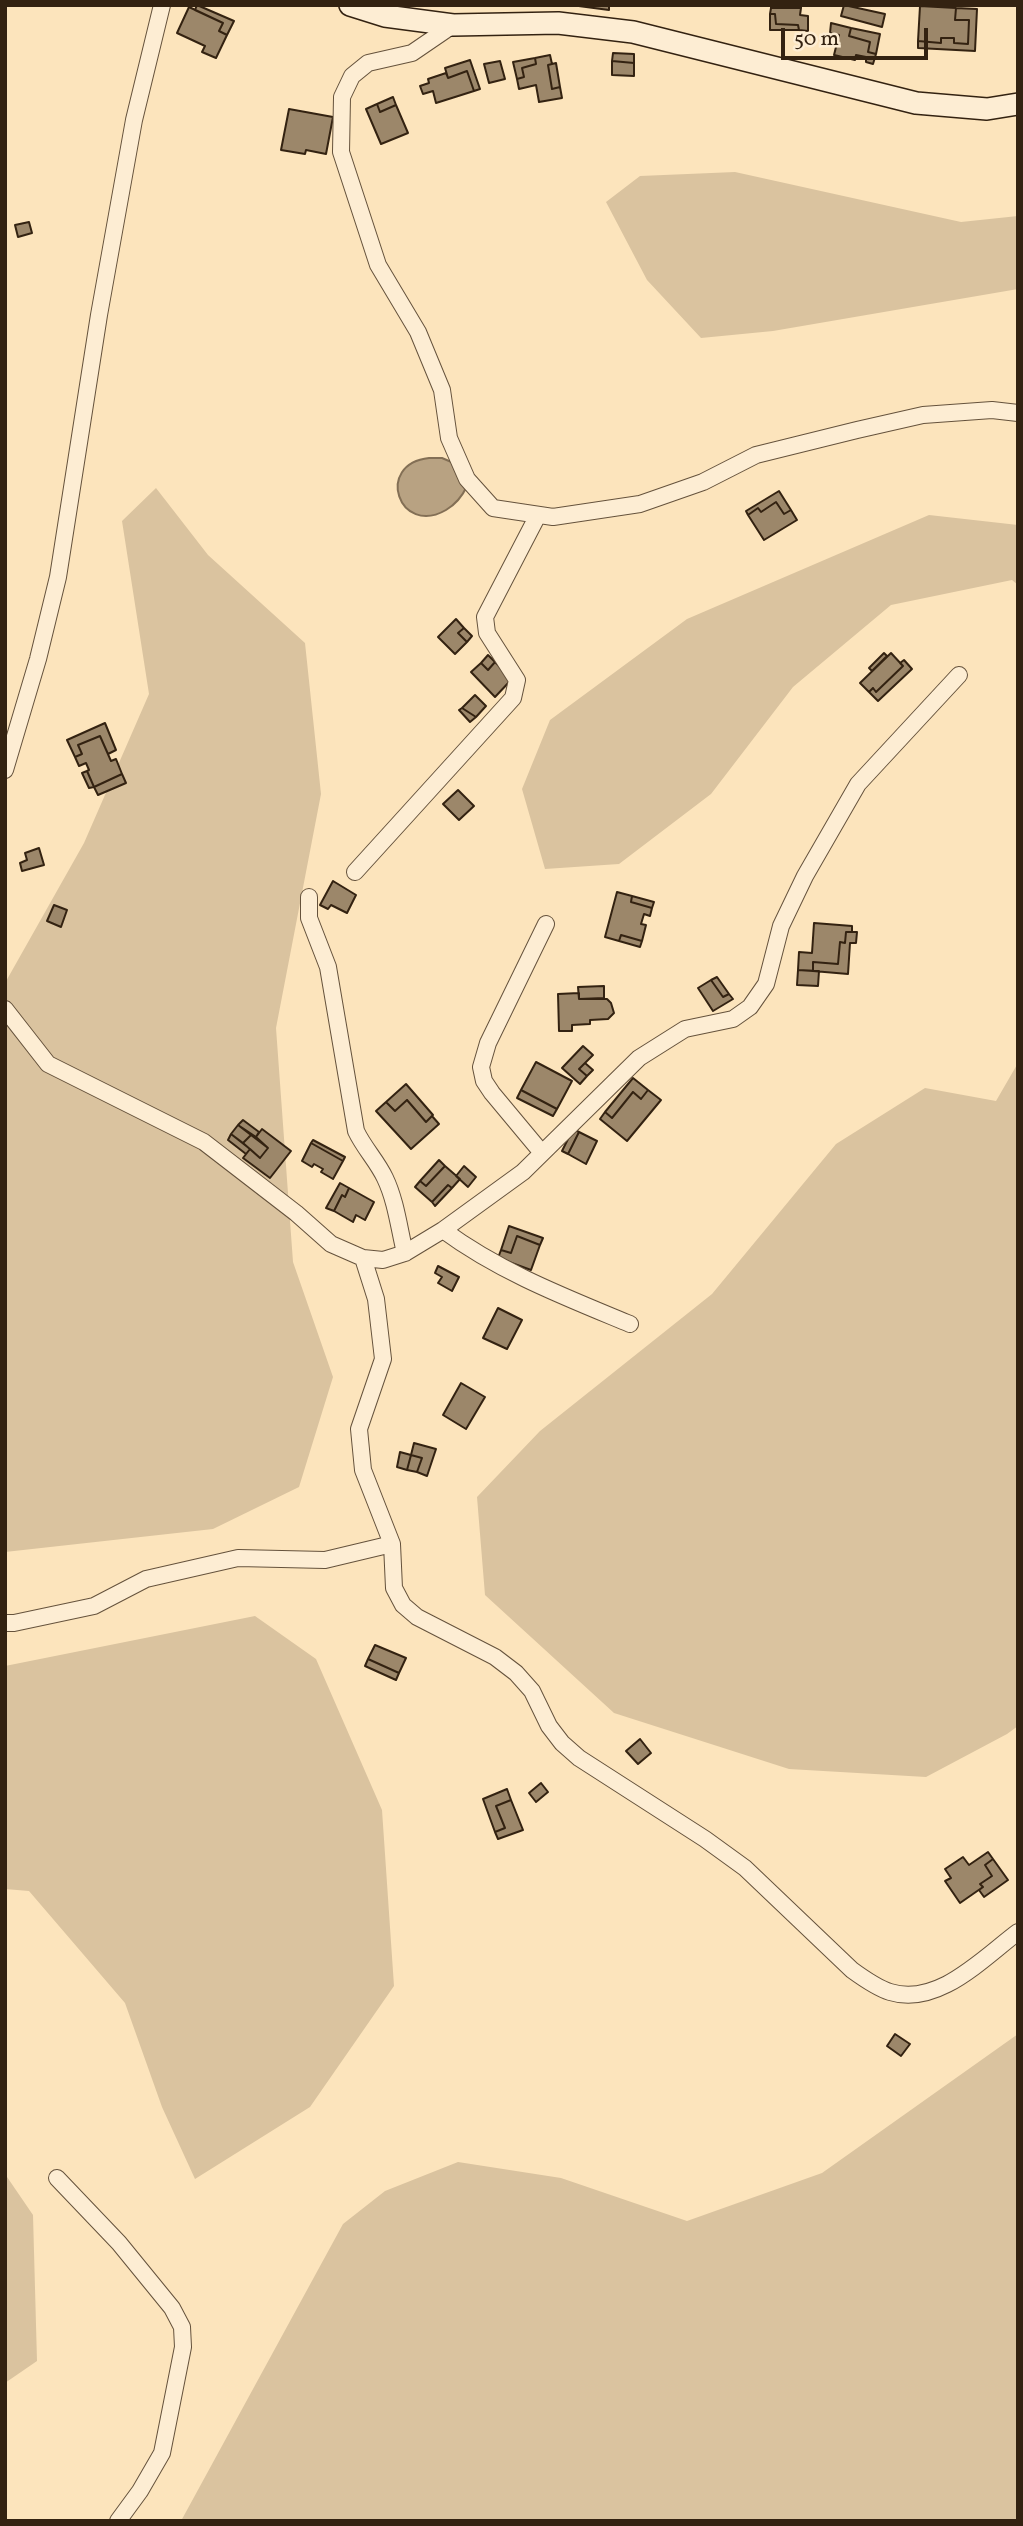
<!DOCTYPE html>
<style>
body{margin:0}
#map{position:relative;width:1023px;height:2526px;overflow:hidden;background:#fce4bc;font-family:Vollkorn,serif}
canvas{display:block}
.frame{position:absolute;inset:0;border:7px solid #321;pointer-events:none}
.scale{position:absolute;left:781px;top:28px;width:147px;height:32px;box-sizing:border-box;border:4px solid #321;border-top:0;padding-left:9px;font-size:21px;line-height:24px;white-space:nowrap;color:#321;-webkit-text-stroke:5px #fdedd3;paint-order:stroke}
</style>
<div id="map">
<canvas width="1023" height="2526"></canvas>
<div class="frame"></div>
<div class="scale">50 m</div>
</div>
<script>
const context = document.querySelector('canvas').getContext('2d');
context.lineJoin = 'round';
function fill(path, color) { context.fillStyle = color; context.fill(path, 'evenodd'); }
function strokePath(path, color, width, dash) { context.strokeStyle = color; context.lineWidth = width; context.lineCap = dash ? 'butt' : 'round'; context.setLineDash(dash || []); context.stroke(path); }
fill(new Path2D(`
 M735 172 961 222 1018 216V289L773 331 701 338 647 280 606 202 640 176Z
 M156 488 208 555 305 643 321 794 276 1028 293 1262 333 1377 299 1487 213 1529 5 1552V983L84 843 149 694 122 521Z
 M929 515 1018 525V585L1012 580 891 605 793 687 711 794 619 864 545 869 522 789 550 720 687 619Z
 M1018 1063V1726L1007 1734 926 1777 789 1769 614 1713 485 1595 477 1497 540 1431 712 1294 836 1144 925 1088 996 1101Z
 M255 1616 316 1659 382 1810 394 1986 310 2107 195 2179 162 2107 125 2003 29 1891 5 1889V1666Z
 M1018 2034V2521H181L343 2224 385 2191 458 2162 561 2178 687 2221 822 2173Z
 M5 2174 33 2215 37 2361 5 2383Z`), '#dac39f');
const water = new Path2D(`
 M429 458H442L456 464 467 486C462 497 456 504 446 510 399 537 374 464 429 458Z`);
fill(water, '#b8a282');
strokePath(water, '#836f55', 2);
const building = new Path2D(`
 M197 5 234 21 227 35 219 31 223 23 195 10Z
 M571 5H609V10Z
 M771 5H801V8H771Z
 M844 5 885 14 882 27 841 16Z
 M920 6 956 8 955 20H969L968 44 954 43V38H941V43L918 41Z
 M189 7 223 23 219 31 227 35 216 58 202 52 205 46 177 33Z
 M771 8H801L800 15 808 16V31L799 30 798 25 776 24 775 14H770Z
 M956 8 977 9 975 51 918 48V41L941 43V38H954V43L968 44 969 20H955Z
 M770 14H775L776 24 798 25 799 30H770Z
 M831 23 851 28 849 36 870 42 868 52 876 54 873 64 866 62V57L856 55 855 60 834 55 839 35 830 33Z
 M851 28 880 34 876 54 868 52 870 42 849 36Z
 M613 53 634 54V63L612 61Z
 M550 55 552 64 548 65 552 89 560 87 562 98 539 102 536 85 519 89 517 79 524 77 522 68 536 64 535 58Z
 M535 58 536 64 522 68 524 77 517 79 513 62Z
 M470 60 480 89 474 91 467 71 448 78 445 68Z
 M500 61 505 79 489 83 484 64Z
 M612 61 634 63V76L612 75Z
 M556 63 560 87 552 89 548 65Z
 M467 71 474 91 436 103 433 91 423 94 420 86 429 83 428 79 446 73 448 78Z
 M393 97 396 105 380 112 377 104Z
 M377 104 380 112 396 105 408 133 381 144 366 109Z
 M289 109 333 117 326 154 306 150 305 154 281 150Z
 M29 222 32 233 18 237 15 225Z
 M779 491 791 510 784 514 776 502 761 512 758 508 748 515 746 511Z
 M776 502 784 514 791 510 797 520 764 540 748 515 758 508 761 512Z
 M456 619 464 628 458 633 467 642 455 654 438 637Z
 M464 628 472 636 467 642 458 633Z
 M884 653 887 656 872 671 869 668Z
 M891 653 903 666 876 692 873 688 869 692 860 683Z
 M488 655 495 662 488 670 481 663Z
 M904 660 912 669 878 701 869 692 873 688 876 692 903 666 900 663Z
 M495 662 512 679 495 697 471 672 481 663 488 670Z
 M475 695 486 706 476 717 462 708Z
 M462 708 476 717 470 722 459 710Z
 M105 723 116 750 108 754 100 736 78 745 82 754 75 757 67 740Z
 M100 736 111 761 116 759 122 774 94 787 87 771 89 770 86 763 79 766 75 757 82 754 78 745Z
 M87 771 94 787 89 788 82 773Z
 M122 774 126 783 98 795 94 787Z
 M458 790 474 806 459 820 443 804Z
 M39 848 44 865 22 871 20 863 27 860 25 853Z
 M333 881 356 895 347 913 331 905 328 909 320 905Z
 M617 892 632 896 631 902 652 908 650 916 644 914 641 924 646 925 642 941 621 935 619 941 605 937Z
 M632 896 654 902 652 908 631 902Z
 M54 905 67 910 61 927 47 921Z
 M814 923 852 926V932H846L845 943 840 942 838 964 813 962V971L798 970 799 952 812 953Z
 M846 932H857L856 943H850L848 974 813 971V962L838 964 840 942 845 943Z
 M621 935 642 941 640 947 619 941Z
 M798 970 819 971 818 986 797 985Z
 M717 977 729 994 723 997 711 980Z
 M711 980 723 997 729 994 733 999 713 1011 698 988Z
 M604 986V998L579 999 578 987Z
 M579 993V999H607L611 1003 614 1013 608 1019 590 1020V1024L572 1025V1031H559L558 994Z
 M583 1046 593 1055 579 1069 587 1076 580 1084 562 1068Z
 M536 1062 572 1081 557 1109 521 1090Z
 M585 1063 593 1070 587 1076 579 1069Z
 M633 1078 648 1090 641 1099 633 1092 612 1118 605 1112Z
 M406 1084 433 1115 426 1122 407 1100 395 1111 386 1102Z
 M521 1090 557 1109 553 1116 517 1098Z
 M648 1090 661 1100 627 1141 600 1119 605 1112 612 1118 633 1092 641 1099Z
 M407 1100 426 1122 432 1116 439 1124 411 1149 376 1111 386 1102 395 1111Z
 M243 1120 259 1132 256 1137 238 1125Z
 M238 1125 251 1135 243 1143 231 1134Z
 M262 1129 291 1151 270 1178 243 1158 250 1149 260 1158 268 1148 256 1137Z
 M573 1129 579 1132 568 1154 562 1151Z
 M579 1132 597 1141 586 1164 568 1154Z
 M231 1134 250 1149 246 1154 228 1140Z
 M251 1135 268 1148 260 1158 243 1143Z
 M313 1140 345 1157 343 1161 311 1143Z
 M311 1143 343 1161 333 1179 321 1172 323 1169 314 1164 312 1167 302 1161Z
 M439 1160 445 1166 426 1186 420 1181Z
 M445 1166 460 1179 452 1188 448 1185 432 1202 415 1187 420 1181 426 1186Z
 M464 1166 476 1177 468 1187 456 1176Z
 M340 1183 349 1188 345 1197 342 1195 334 1211 326 1208Z
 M448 1185 452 1188 435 1206 432 1202Z
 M349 1188 374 1202 365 1220 356 1215 353 1222 334 1211 342 1195 345 1197Z
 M509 1226 543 1238 540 1245 517 1236 511 1253 501 1250Z
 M517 1236 540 1245 531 1270 498 1258 501 1250 511 1253Z
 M438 1266 459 1277 452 1291 438 1283 442 1277 435 1273Z
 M498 1308 522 1320 507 1349 483 1338Z
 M461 1383 485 1397 466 1429 443 1415Z
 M414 1443 436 1449 427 1476 417 1472 422 1458 411 1455Z
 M400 1452 411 1455 407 1470 397 1467Z
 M411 1455 422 1458 417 1472 407 1470Z
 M375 1645 406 1658 399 1673 368 1659Z
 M368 1659 399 1673 396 1680 365 1666Z
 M640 1739 651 1753 638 1764 626 1751Z
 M541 1783 548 1792 536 1802 529 1793Z
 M507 1789 511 1800 496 1806 505 1828 495 1832 483 1799Z
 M511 1800 523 1830 498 1839 495 1832 505 1828 496 1806Z
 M988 1852 993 1859 985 1865 992 1876 980 1884 983 1887 960 1903 945 1881 951 1878 945 1869 963 1857 969 1865Z
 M993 1859 1008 1880 984 1897 979 1890 983 1887 980 1884 992 1876 985 1865Z
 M895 2034 910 2044 901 2056 887 2046Z`);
fill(building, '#9c876a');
strokePath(building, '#321', 2);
const street = new Path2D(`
 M453 25 412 53 368 63 352 76 342 97 341 152 378 265 418 332 442 390 449 438 467 479 493 508 553 517 640 504 703 482 756 455 857 430 923 415 992 410 1018 413
 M5 770 38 659 58 577 99 315 134 120 162 5
 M355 872 513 698 517 680 487 633 485 617 538 515
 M309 897V918L328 967 356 1131C364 1148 377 1161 385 1178 396 1201 399 1228 405 1253
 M5 1009 48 1064 204 1142 296 1213 331 1244 363 1258 383 1260 405 1253 443 1230 523 1172 639 1058 685 1029 733 1019 750 1007 766 984 781 926 805 876 858 784 959 675
 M542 1153 492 1093 484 1081 481 1067 488 1043 546 924
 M443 1230C500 1272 565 1297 630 1324
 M363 1258 376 1299 383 1359 359 1429 363 1470 392 1544 394 1588 403 1605 417 1617 495 1657 516 1673 532 1691 549 1726 562 1743 579 1758 705 1839 745 1868 852 1970C863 1978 877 1988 890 1992 938 2007 983 1958 1018 1932
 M5 1623H14L94 1606 146 1579 238 1558 325 1560 392 1544
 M57 2178 119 2243 172 2308 182 2327 183 2347 162 2453 140 2491 118 2521`);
const secondary = new Path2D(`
 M350 5 385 16 453 25 558 23 633 32 916 103 987 109 1018 104`);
strokePath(street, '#65523c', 18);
strokePath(secondary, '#321', 24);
strokePath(street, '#fdedd3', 16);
strokePath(secondary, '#fdedd3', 21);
</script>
